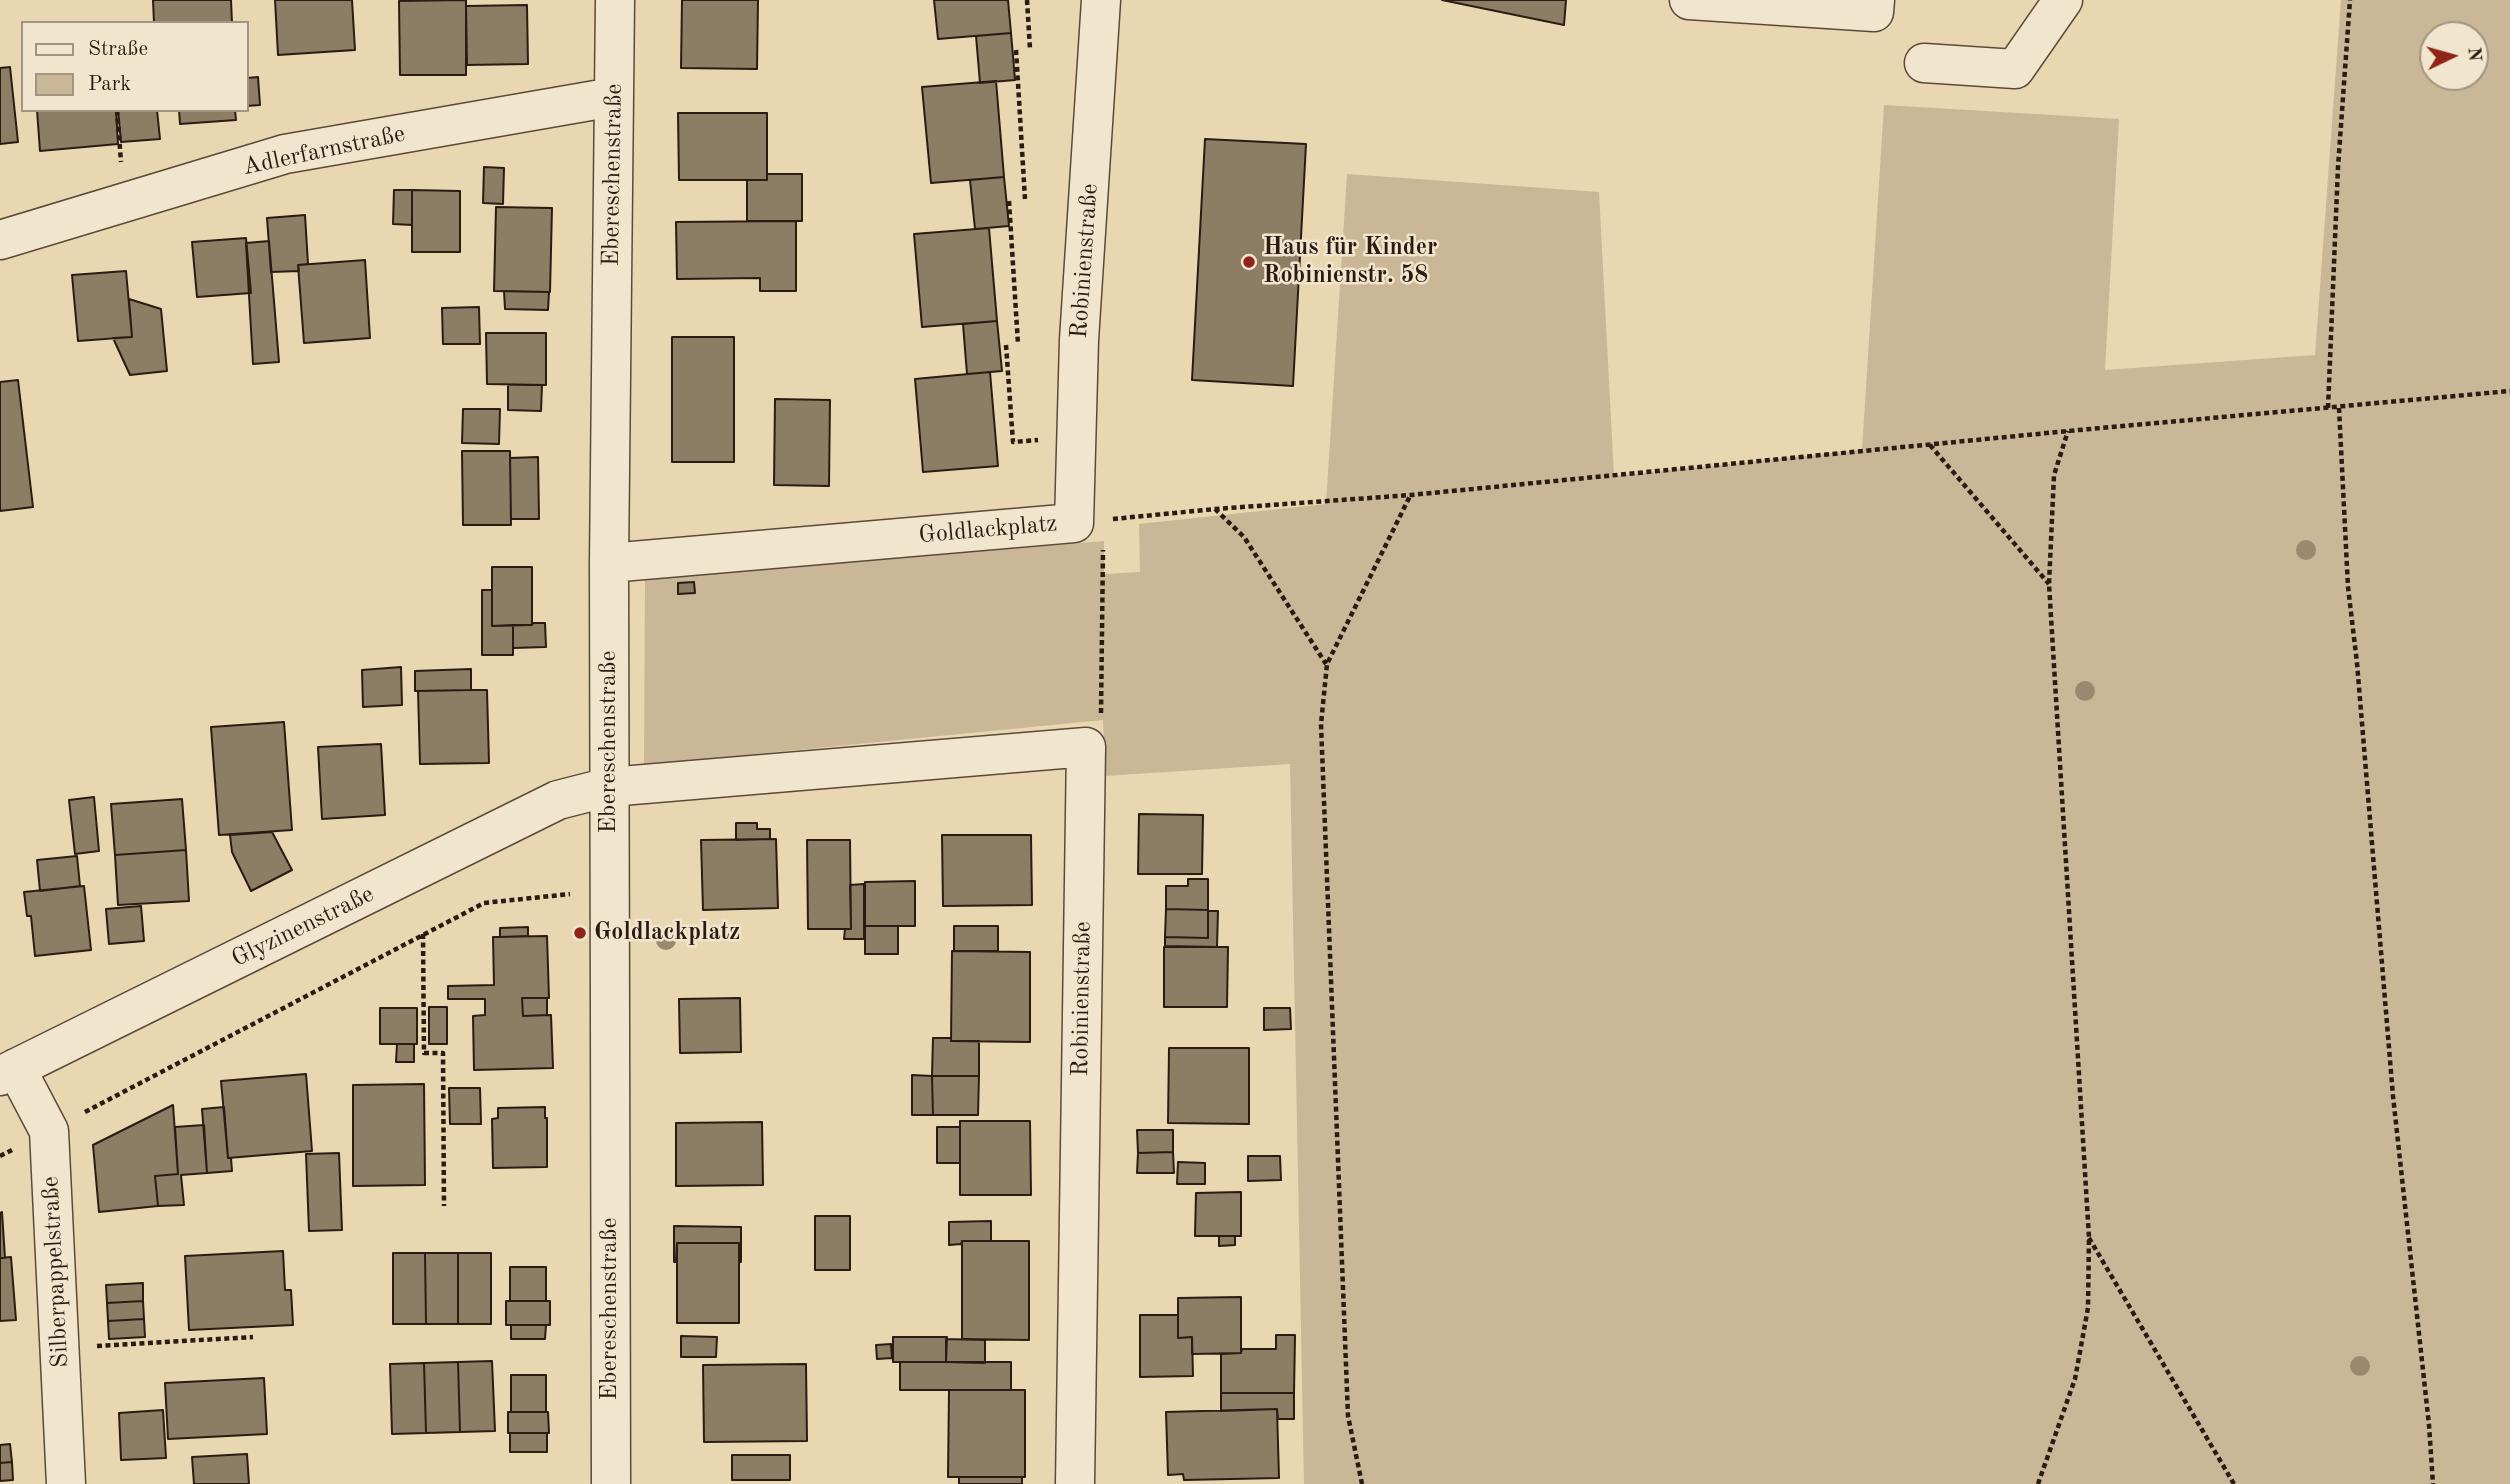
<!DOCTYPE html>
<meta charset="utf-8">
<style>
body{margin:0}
#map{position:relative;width:2510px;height:1484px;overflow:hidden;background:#e9d7b2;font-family:"Old Standard TT",serif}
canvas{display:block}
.legend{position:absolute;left:21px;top:21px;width:228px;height:91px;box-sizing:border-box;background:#f1e5cd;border:2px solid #a29482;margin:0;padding:9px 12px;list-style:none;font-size:21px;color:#2b1b12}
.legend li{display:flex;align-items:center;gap:14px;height:35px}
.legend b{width:35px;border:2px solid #a29482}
.north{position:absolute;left:2419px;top:21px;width:70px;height:70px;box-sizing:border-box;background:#f1e5cd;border:2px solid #a29482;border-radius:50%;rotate:85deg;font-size:19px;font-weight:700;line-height:28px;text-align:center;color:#2b1b12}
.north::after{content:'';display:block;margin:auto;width:24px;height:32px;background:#8f2418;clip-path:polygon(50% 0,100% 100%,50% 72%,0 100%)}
</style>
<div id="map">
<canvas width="2510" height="1484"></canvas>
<ul class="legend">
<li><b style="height:9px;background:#f1e5cd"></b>Straße</li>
<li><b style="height:19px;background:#c9b797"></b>Park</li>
</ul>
<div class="north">N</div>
</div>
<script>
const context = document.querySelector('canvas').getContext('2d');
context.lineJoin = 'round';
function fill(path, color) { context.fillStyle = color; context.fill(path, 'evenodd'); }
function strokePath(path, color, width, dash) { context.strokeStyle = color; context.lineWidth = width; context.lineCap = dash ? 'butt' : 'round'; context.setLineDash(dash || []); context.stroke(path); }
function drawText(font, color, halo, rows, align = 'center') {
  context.font = font + ' "Old Standard TT",serif'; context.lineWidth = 5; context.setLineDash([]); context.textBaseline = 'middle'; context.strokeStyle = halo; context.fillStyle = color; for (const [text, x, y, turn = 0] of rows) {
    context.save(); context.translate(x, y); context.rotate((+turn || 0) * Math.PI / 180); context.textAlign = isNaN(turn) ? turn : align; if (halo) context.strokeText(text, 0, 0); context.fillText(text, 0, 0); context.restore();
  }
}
fill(new Path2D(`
 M2341 0H2510V1484H1304L1290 764 1105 776 1103 720 644 765 645 580 1104 541V574L1140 572 1139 524 1326 504 1347 174 1599 192 1614 476 1862 450 1884 105 2119 119 2105 370 2315 355ZM2433 35H2475V77H2433Z`), '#c9b797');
const building = new Path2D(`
 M153 0H231L232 23H154Z
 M275 0H352L355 50 278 55Z
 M466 0V75H400L399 1Z
 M682 0H758L757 69 681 68Z
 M934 0H1008L1011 33 938 39Z
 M1442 0H1566L1564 25Z
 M527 5 528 64 467 65 466 6Z
 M1011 33 1015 80 980 83 976 36Z
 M10 67 18 142 0 144V68Z
 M258 77 260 105 247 106V78Z
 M996 81 1004 177 931 183 922 87Z
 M37 110H116L118 144 40 151Z
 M118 110H157L160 139 121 142Z
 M179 110H235L236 120 180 124Z
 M678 113H767V180H679Z
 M1205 139 1306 144 1293 386 1192 380Z
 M484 167 504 168 503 204 483 203Z
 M767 174H802V221H747V180H767Z
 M1004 177 1009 226 975 229 970 180Z
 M394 190H412V225L393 224Z
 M412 190 460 191V252H412Z
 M496 207 552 208 550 292 494 291Z
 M305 215 308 264 298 265 299 271 271 272 267 218Z
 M796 221V291H760V278L677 279 676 222Z
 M989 228 997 321 922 327 914 234Z
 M246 238 251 293 197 297 192 242Z
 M269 241 279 362 253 364 246 243Z
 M365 260 370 338 304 343 298 265Z
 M126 271 132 337 78 341 72 275Z
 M504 291 549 292 548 310 505 309Z
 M129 299 161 309 167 371 130 375 113 338 132 337Z
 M479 307 480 344H443L442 308Z
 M997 321 1002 371 967 374 963 324Z
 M486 333H546V385L487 384Z
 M672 337H734V462H672Z
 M990 372 998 466 923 472 915 379Z
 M18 380 33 507 0 511V382Z
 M508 385H542L541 411 508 410Z
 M775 399 830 400 829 486 774 485Z
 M463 409H500L499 444 462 443Z
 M462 451H510L511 525H463Z
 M538 457 539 519H511L510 458Z
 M492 567H532V625L492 626Z
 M694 582 695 593 678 594V583Z
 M482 590H492V626L513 625V655H482Z
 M533 623H545L546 647 513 648V625H532Z
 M401 667 402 705 363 707 362 670Z
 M471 669V690L415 691V671Z
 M471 690H487L489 763 420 764 418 691Z
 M284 722 292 830 219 835 211 727Z
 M381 744 385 815 322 819 318 747Z
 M94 797 99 851 75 854 69 800Z
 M182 799 186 850 115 855 111 804Z
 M1139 814 1203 815 1202 874H1138Z
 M736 823H757V829H770V839L736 840Z
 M272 832 292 870 251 891 232 852 230 835Z
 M942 835H1031L1032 905 943 906Z
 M776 839 778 908 703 910 701 840Z
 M807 840H850L851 929H808Z
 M186 850 189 901 118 905 115 855Z
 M77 856 80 886 40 891 37 860Z
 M1188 879H1208V910L1166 909V886H1188Z
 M915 881V926H865V882Z
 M864 884V939H844L845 929H851L850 885Z
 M84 886 91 950 35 956 31 916H27L24 892Z
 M141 906 144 941 109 944 106 909Z
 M1166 909 1208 910V938L1165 937Z
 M1208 911H1218L1217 947 1165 946V937L1208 938Z
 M865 926H898V954H865Z
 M954 926H998V951H954Z
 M528 927V936L500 937V928Z
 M547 936 549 998H522L523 1016 551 1015 553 1068 474 1070 473 1016 485 1015V999H448V986L494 985 493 937Z
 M1164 947H1228L1227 1007H1164Z
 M952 951 1030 952V1042L951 1041Z
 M522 998H547V1015L523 1016Z
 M740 998 741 1052 680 1053 679 999Z
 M429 1007H447V1044H429Z
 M380 1008H417V1044H380Z
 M1264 1008H1290L1291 1029 1264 1030Z
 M933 1038H951V1041H979V1076H932Z
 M397 1044H414V1062H396Z
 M1169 1048H1249V1124L1168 1123Z
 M306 1074 312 1151 228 1158 221 1081Z
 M912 1075 932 1076 933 1115H912Z
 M932 1076H979L978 1115H933Z
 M424 1084 425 1185 353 1186V1085Z
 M449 1088H480L481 1124H450Z
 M173 1105 178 1174 155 1176 158 1206 99 1212 93 1145Z
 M224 1107 228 1158H231L232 1171 207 1173 202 1109Z
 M545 1107V1118H547V1167L493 1168 492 1119 498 1118V1108Z
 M960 1121H1030L1031 1195H960Z
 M762 1122 763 1185 676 1186V1123Z
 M204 1125 207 1173 181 1175 184 1205 158 1206 155 1176 178 1174 175 1127Z
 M937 1127H960V1163H937Z
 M1137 1130H1173V1152L1138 1153Z
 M1173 1152 1174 1173H1137L1138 1153Z
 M339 1153 342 1230 309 1231 306 1154Z
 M1248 1156H1280L1281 1180 1248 1181Z
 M1178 1162 1205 1163V1184H1177Z
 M1241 1192V1236H1195L1196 1193Z
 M2 1212 5 1258H0V1213Z
 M815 1216H850V1270H815Z
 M991 1221V1241H962L961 1244 949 1245V1222Z
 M674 1226 741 1227V1262H739V1243H677L676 1262H674Z
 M1219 1236H1235V1245L1219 1246Z
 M962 1241H1029V1340L962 1339Z
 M677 1243H739V1323H677Z
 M283 1251 285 1290H291L293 1325 189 1330 185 1256Z
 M393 1253H425L426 1324H393Z
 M425 1253H458V1324H426Z
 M458 1253H491V1324H458Z
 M11 1257 16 1320 0 1321V1258Z
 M510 1267H546V1301H510Z
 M143 1283V1301L107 1303 106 1285Z
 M1241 1297V1353L1192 1354V1337L1178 1338V1298Z
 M143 1301 144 1319 108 1321 107 1303Z
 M506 1301H550V1325H506Z
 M1140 1315H1178V1338L1192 1337 1193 1376 1140 1377Z
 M144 1319 145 1337 109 1339 108 1321Z
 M511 1325H546L545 1339H511Z
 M1276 1335H1295L1294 1393H1221V1354L1241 1353 1242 1349H1276Z
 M681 1336 717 1337 716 1357H681Z
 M893 1337H947L946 1362H893Z
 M946 1339 985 1340V1363L946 1362Z
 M891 1344 892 1358 877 1359 876 1345Z
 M492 1361 495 1431 460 1432 458 1362Z
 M458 1362 460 1432 426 1433 424 1363Z
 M900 1362H1011V1390H900Z
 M424 1363 426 1433 392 1434 390 1364Z
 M806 1364 807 1441 704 1442 703 1365Z
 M511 1375H546V1412H511Z
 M264 1378 267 1434 168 1439 165 1383Z
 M949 1390H1025V1477H948Z
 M1221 1393H1294V1419H1278L1277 1409 1221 1411Z
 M1277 1409 1279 1478 1184 1480 1183 1474 1168 1475 1166 1412Z
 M163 1410 166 1458 121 1460 119 1413Z
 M508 1412H548L549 1433H508Z
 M510 1433H547V1452H510Z
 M10 1444 12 1462 0 1463V1445Z
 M247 1454 249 1484H194L192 1457Z
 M732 1455H790V1480H732Z
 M12 1462 13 1480 0 1481V1463Z
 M959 1477H1022V1484H959Z`);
fill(building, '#8e7d65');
strokePath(building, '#2b1b12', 2);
const minor = new Path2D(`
 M1689 0 1874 12 1875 0
 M1924 63 2015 69 2063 0
 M0 240 285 154 613 97
 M609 563 1074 523 1079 340 1101 0
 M16 1068 49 1131 66 1484
 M0 1076 558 800 609 787 1086 747 1075 1484
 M611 1484 609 563 615 0`);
strokePath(minor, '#5a4a3a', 41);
strokePath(new Path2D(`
 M1027 0 1030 49
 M1016 50 1025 199
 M117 110 121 162
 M1009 201 1018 344
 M1006 345 1013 442 1038 440
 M2328 408 2338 167 2350 0
 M2339 408 2348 587 2357 663 2393 1096 2429 1425 2433 1484
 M1930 445 2049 584
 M1215 509 1244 537 1326 664
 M1113 519 1215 509 1411 495 2068 431 2510 391
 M1101 713 1103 550
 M423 934 424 1053H443L444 1206
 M85 1112 484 903 570 894
 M0 1156 12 1150
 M2089 1238 2234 1484
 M97 1346 253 1337
 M1362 1484 1348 1416 1321 724 1327 664 1410 496
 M2038 1484 2075 1379 2088 1308 2089 1238 2049 584 2054 475 2068 431`), '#2b1b12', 4.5, [5, 3.5]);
strokePath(minor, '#f1e5cd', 38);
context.fillStyle = '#9a8970';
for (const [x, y] of [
 [2306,550],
 [2085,691],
 [666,940],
 [2360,1366]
]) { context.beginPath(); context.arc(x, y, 10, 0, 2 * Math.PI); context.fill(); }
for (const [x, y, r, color] of [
 [1249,262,7,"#8f2418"],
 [580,933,7,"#8f2418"]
]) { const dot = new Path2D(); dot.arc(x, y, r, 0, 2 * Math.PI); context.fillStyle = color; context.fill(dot); strokePath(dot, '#f1e5cd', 2.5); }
drawText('24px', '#2b1b12', '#f1e5cd', [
 ["Adlerfarnstraße",324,151,-12],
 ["Ebereschenstraße",613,175,-89],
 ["Robinienstraße",1085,261,-86],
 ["Goldlackplatz",988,530,-5],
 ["Ebereschenstraße",609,742,-90],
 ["Glyzinenstraße",303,927,-26],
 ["Robinienstraße",1082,999,-89],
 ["Silberpappelstraße",56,1272,-93],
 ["Ebereschenstraße",610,1309,-90]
]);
drawText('bold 24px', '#2b1b12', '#f1e5cd', [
 ["Haus für Kinder",1263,248],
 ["Robinienstr. 58",1263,276],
 ["Goldlackplatz",594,933]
], 'left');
</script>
